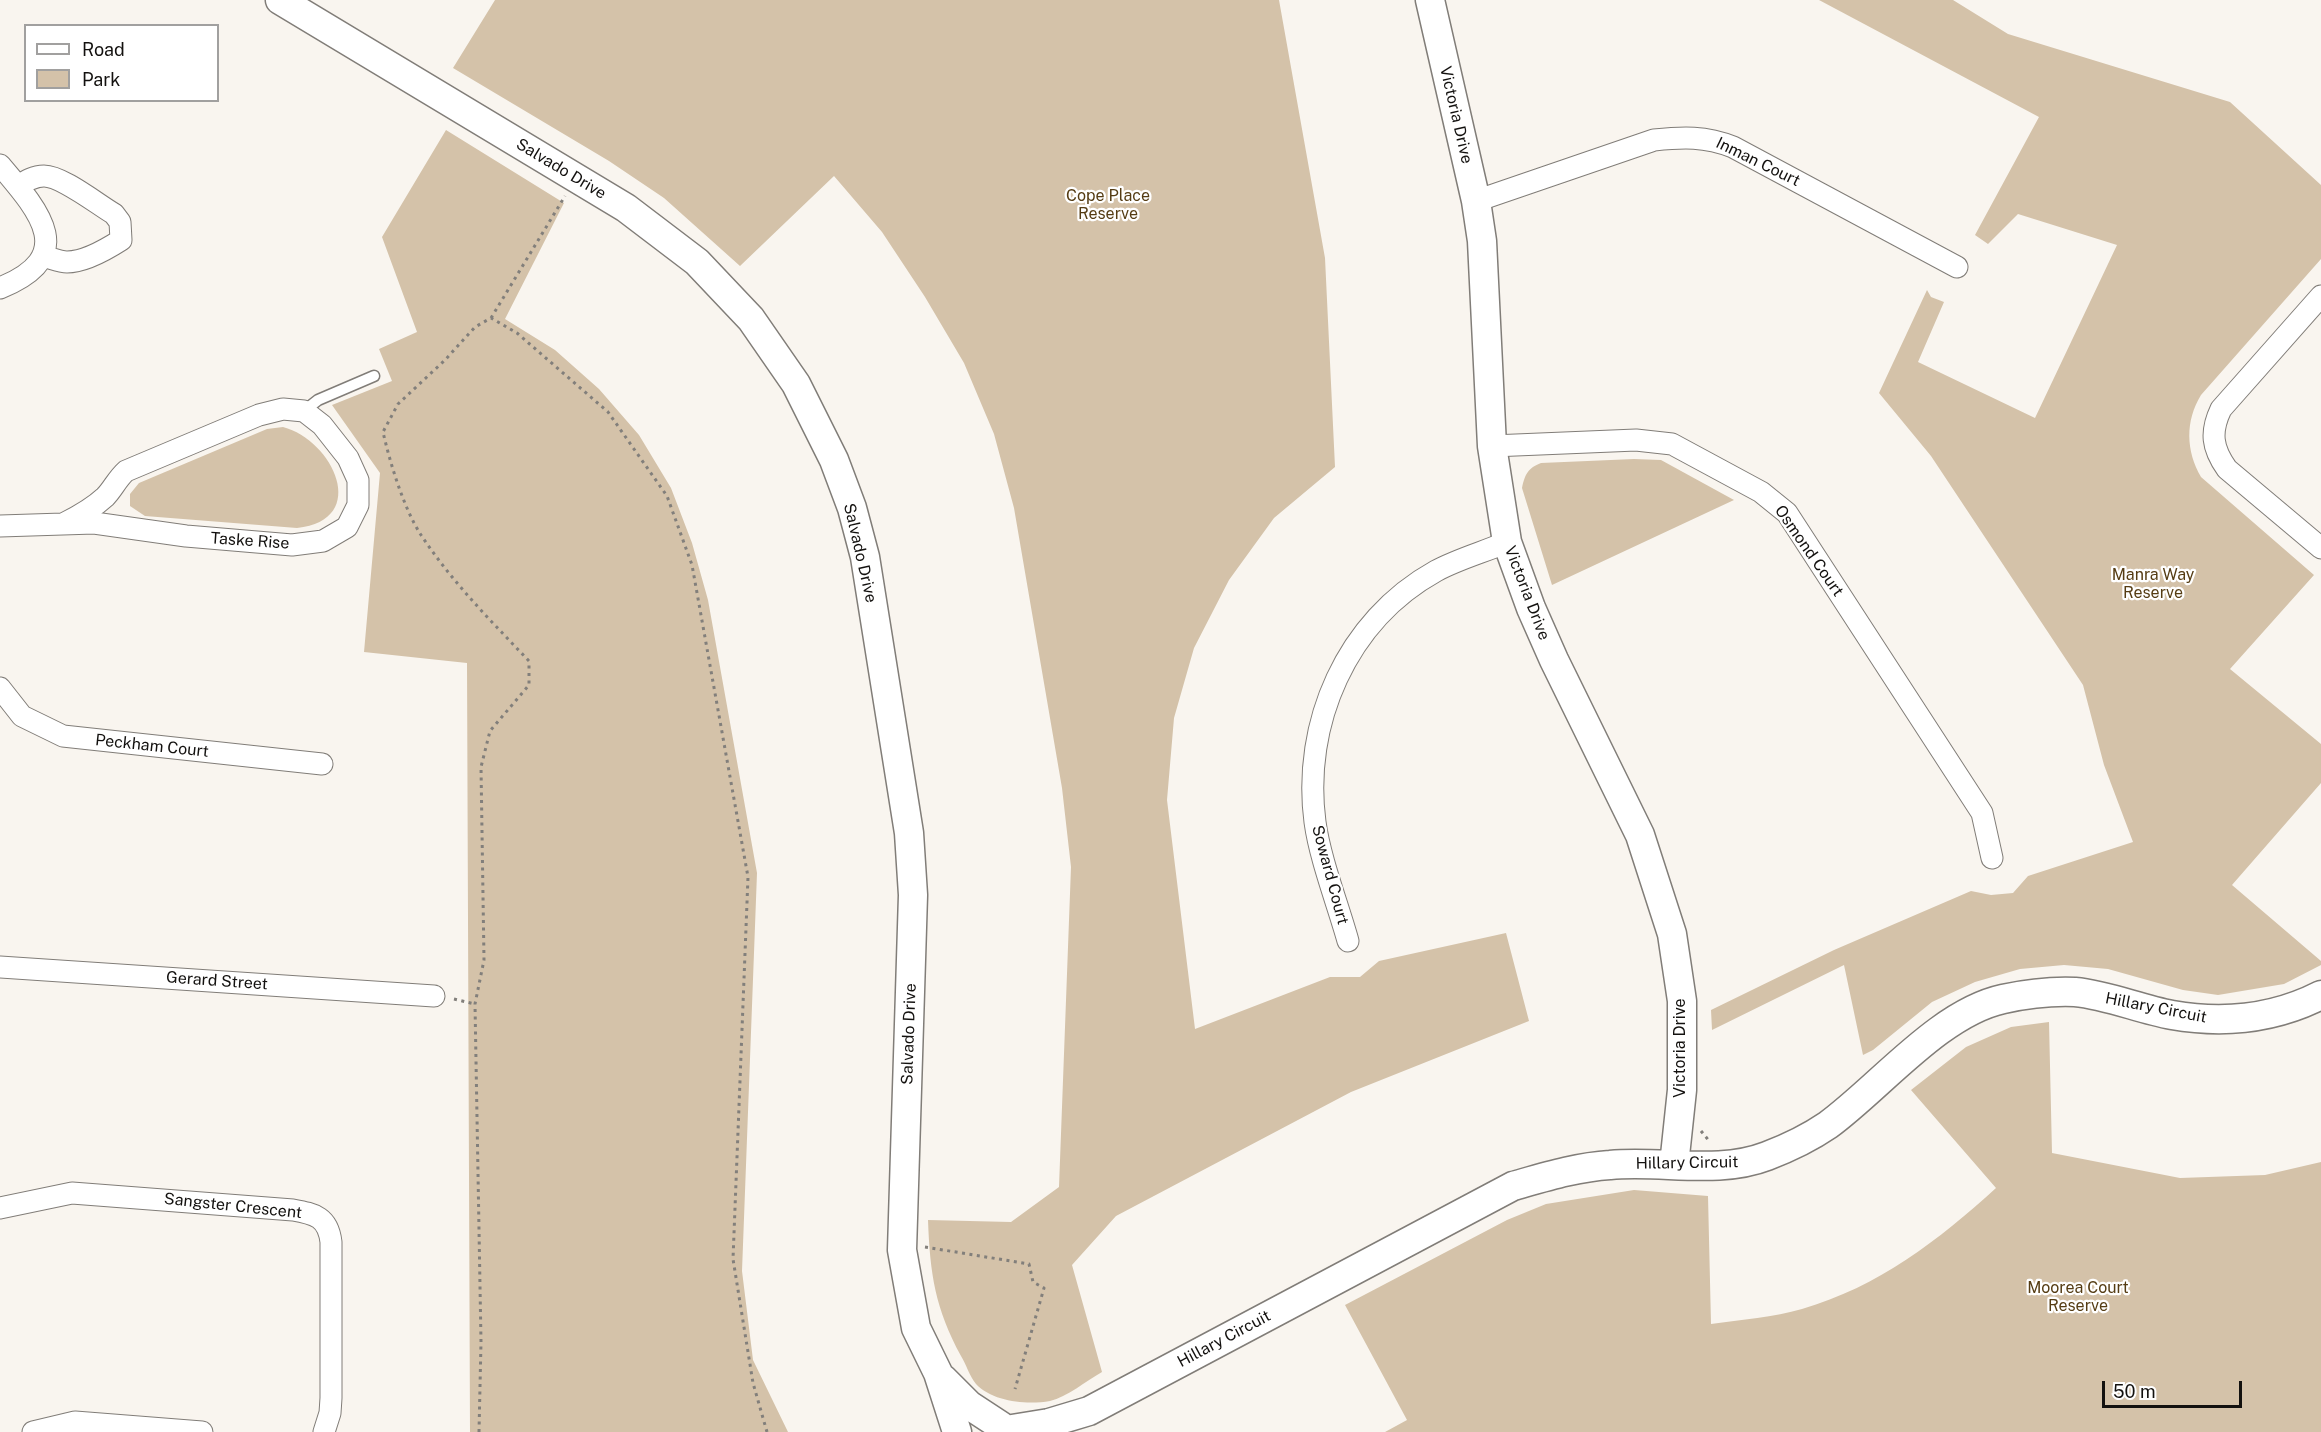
<!DOCTYPE html>
<style>
body{margin:0}
#map{position:relative;width:2321px;height:1432px;overflow:hidden;background:#f9f5ef;font-family:"Public Sans",sans-serif}
canvas{display:block}
.legend{position:absolute;left:24px;top:24px;width:195px;height:78px;box-sizing:border-box;background:#fff;border:2px solid #a1a09f;margin:0;padding:8px 10px;list-style:none;font-size:18px;color:#13110f}
.legend li{display:flex;align-items:center;gap:12px;height:30px}
.legend b{width:30px;border:2px solid #a1a09f}
.scale{position:absolute;left:2102px;top:1381px;width:140px;height:27px;box-sizing:border-box;border:3px solid #13110f;border-top:0;padding-left:8px;font-size:18px;line-height:21px;white-space:nowrap;color:#13110f;-webkit-text-stroke:4px #fff;paint-order:stroke}
</style>
<div id="map">
<canvas width="2321" height="1432"></canvas>
<ul class="legend">
<li><b style="height:8px;background:#fff"></b>Road</li>
<li><b style="height:16px;background:#d4c2a9"></b>Park</li>
</ul>
<div class="scale">50 m</div>
</div>
<script>
const context = document.querySelector('canvas').getContext('2d');
context.lineJoin = 'round';
function fill(path, color) { context.fillStyle = color; context.fill(path, 'evenodd'); }
function strokePath(path, color, width, dash) { context.strokeStyle = color; context.lineWidth = width; context.lineCap = dash ? 'butt' : 'round'; context.setLineDash(dash || []); context.stroke(path); }
function drawText(font, color, halo, rows, align = 'center') {
  context.font = font + ' "Public Sans",sans-serif'; context.lineWidth = 4.5; context.setLineDash([]); context.textBaseline = 'middle'; context.strokeStyle = halo; context.fillStyle = color; for (const [text, x, y, turn = 0] of rows) {
    context.save(); context.translate(x, y); context.rotate((+turn || 0) * Math.PI / 180); context.textAlign = isNaN(turn) ? turn : align; if (halo) context.strokeText(text, 0, 0); context.fillText(text, 0, 0); context.restore();
  }
}
fill(new Path2D(`
 M495 0H1279L1325 258 1335 467 1274 518 1229 580 1194 648 1174 718 1167 800 1195 1029 1330 977H1360L1379 961 1506 933 1529 1021 1351 1092 1116 1216 1072 1265 1102 1372C1086 1381 1067 1397 1050 1401 1027 1405 993 1402 976 1384 970 1377 966 1364 961 1356 935 1308 930 1274 928 1220L1011 1222 1059 1187 1071 867 1062 788 1014 508 994 434 964 363 925 297 882 232 834 176 740 266 664 198 609 161 453 68Z
 M1819 0H1953L2008 34 2230 102 2321 185V259L2201 395C2185 421 2186 451 2201 477L2314 575 2230 669 2321 744V783L2232 885 2321 961V965L2284 984 2218 995 2183 990 2108 969 2064 965 2020 969 1975 982 1932 1002 1873 1050 1863 1055 1844 965 1712 1030 1711 1010 1834 950 1971 891 1991 895 2013 893 2028 876 2133 842 2104 765 2083 685 1931 456 1879 393 1927 290 1931 297 1944 302 1918 362 2035 418 2117 245 2018 214 1988 244 1975 235 2039 117Z
 M446 130 564 203 505 319 555 350 599 389 639 435 671 488 692 543 708 600 757 873 742 1271 753 1360 788 1432H470L467 663 364 652 380 473 332 405 392 381 379 349 417 332 382 237Z
 M283 427C333 440 371 520 297 528L145 516 130 506V494L139 483 267 429Z
 M1634 459 1661 460 1734 500 1552 585 1522 488C1525 474 1528 468 1541 463Z
 M2049 1022 2052 1153 2180 1178 2265 1175 2321 1162V1432H1385L1407 1420 1345 1305 1507 1220 1546 1204 1634 1190 1708 1196 1711 1324C1741 1320 1774 1317 1802 1309 1878 1287 1939 1240 1996 1188L1911 1090 1966 1047 2011 1027Z`), '#d4c2a9');
const lane = new Path2D(`
 M304 411 318 400 374 376`);
const street = new Path2D(`
 M0 165C40 212 79 256 0 288
 M18 186C26 181 34 176 44 176 62 176 97 204 114 214L120 222 121 240C107 249 84 262 67 262 60 262 51 258 43 256
 M1476 201 1654 140C1683 137 1705 136 1733 147L1957 267
 M2321 296 2221 409C2210 432 2212 448 2227 469L2321 548
 M1492 446 1636 440 1672 444 1761 492 1787 513 1982 813 1992 858
 M0 526 94 523 186 536 292 545 323 541 347 527 358 505V480L348 458 322 425 304 411 283 409 259 415 126 471C117 479 113 489 105 497 93 508 79 516 65 523
 M0 688 22 716 63 736 322 764
 M1348 941C1338 905 1320 859 1315 822 1302 724 1346 621 1436 571 1458 559 1484 552 1507 542
 M0 967 434 996
 M0 1208 72 1193 293 1210C315 1214 328 1217 331 1242V1398L330 1413 324 1432
 M33 1432 75 1422 202 1432`);
const secondary = new Path2D(`
 M280 0 626 208 697 262 751 319 796 384 834 460 852 508 865 557 909 833 913 895 902 1250 916 1328 938 1373 957 1432
 M1430 0 1476 201 1482 241 1492 446 1507 542 1531 608 1554 660 1640 835 1672 934 1682 1001V1090L1674 1165
 M943 1379 969 1405 1001 1426
 M1012 1429 1049 1423 1089 1411 1513 1186C1545 1177 1577 1167 1610 1165 1662 1160 1718 1175 1767 1156 1788 1148 1809 1138 1828 1125 1880 1087 1939 1013 2003 999 2026 994 2051 991 2075 992 2108 995 2139 1009 2172 1015 2224 1024 2274 1019 2321 995`);
strokePath(lane, '#817d78', 13);
strokePath(street, '#817d78', 23);
strokePath(secondary, '#817d78', 31);
strokePath(new Path2D(`
 M491 318 565 196
 M454 999 475 1004
 M1701 1131 1710 1142
 M925 1247 1029 1264 1033 1282 1044 1288 1015 1389
 M479 1432 481 1342 475 1004 484 960 481 767 490 731 529 685V661C491 621 452 582 421 535 404 509 390 463 383 432L398 404 445 360 475 327 491 318 517 333 608 412 667 496 692 565 748 877 733 1259 753 1383 767 1432`), '#827f7b', 3, [3, 4.5]);
strokePath(lane, '#fff', 10);
strokePath(street, '#fff', 21);
strokePath(secondary, '#fff', 28);
drawText('16px', '#13110f', '#fff', [
 ["Victoria Drive",1456,115,77],
 ["Inman Court",1758,162,26],
 ["Salvado Drive",561,169,31],
 ["Taske Rise",250,541,4],
 ["Osmond Court",1809,551,55],
 ["Salvado Drive",860,553,77],
 ["Victoria Drive",1527,593,69],
 ["Peckham Court",152,746,6],
 ["Soward Court",1330,875,75],
 ["Gerard Street",217,981,4],
 ["Hillary Circuit",2156,1008,11],
 ["Salvado Drive",909,1034,-88],
 ["Victoria Drive",1680,1048,-90],
 ["Hillary Circuit",1687,1163,-1],
 ["Sangster Crescent",233,1206,6],
 ["Hillary Circuit",1224,1339,-28]
]);
drawText('16px', '#553c13', '#fff', [
 ["Cope Place",1108,196],
 ["Reserve",1108,214],
 ["Manra Way",2153,575],
 ["Reserve",2153,593],
 ["Moorea Court",2078,1288],
 ["Reserve",2078,1306]
]);
</script>
